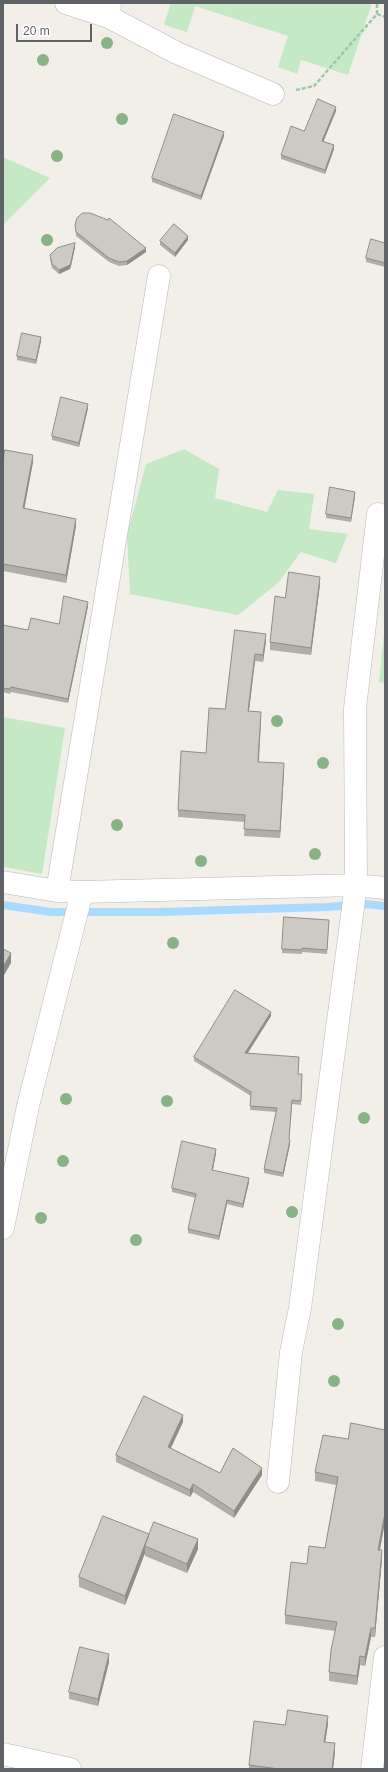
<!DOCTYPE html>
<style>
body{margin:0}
#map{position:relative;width:388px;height:1772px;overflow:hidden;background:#f1efe8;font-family:Helvetica,sans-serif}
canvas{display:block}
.frame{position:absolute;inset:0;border:4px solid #5f6368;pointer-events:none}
.scale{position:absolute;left:16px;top:24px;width:76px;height:18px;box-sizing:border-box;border:2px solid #5f6368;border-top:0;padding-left:5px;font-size:12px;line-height:14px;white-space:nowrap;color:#5f6368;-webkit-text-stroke:3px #fff;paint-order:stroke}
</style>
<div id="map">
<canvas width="388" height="1772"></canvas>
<div class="frame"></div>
<div class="scale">20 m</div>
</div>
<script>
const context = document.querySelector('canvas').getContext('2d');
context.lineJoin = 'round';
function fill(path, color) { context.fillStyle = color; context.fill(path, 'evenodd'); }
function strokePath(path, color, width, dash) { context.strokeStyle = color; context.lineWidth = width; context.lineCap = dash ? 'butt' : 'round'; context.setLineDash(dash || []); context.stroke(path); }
fill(new Path2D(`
 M171 3H372L348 75 301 60 297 74 278 67 288 36 195 6 187 32 164 25Z
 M3 157 50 178 3 225Z
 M184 449 219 469 215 498 267 512 278 490 314 494 309 529 348 534 336 563 301 552 278 583 238 615 130 594 127 535 146 464Z
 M385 625V683L379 682Z
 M3 717 65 728 42 874 3 867Z`), '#c5e8c5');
strokePath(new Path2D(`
 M3 905 51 912H160L327 907 365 904 385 906`), '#aadaff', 8);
const minor = new Path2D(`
 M66 3 109 17
 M110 3 109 17 177 53 273 94
 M378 514 355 708 356 885 385 888
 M3 882 57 891
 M82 892 57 891 159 276
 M3 1228 28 1106 82 892 356 885 300 1308 291 1352 278 1482
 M3 1754 70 1769
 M372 1769 385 1657`);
strokePath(minor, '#b5b8bc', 23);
strokePath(new Path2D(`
 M377 14 385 17
 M296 90 314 86 377 14V3`), '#9cc7a9', 2.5, [4, 2]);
strokePath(minor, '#fff', 22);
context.fillStyle = '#89b387';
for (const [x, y] of [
 [107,43],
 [43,60],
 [122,119],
 [57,156],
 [47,240],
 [277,721],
 [323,763],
 [117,825],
 [315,854],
 [201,861],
 [173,943],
 [66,1099],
 [167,1101],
 [364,1118],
 [63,1161],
 [292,1212],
 [41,1218],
 [136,1240],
 [338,1324],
 [334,1381]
]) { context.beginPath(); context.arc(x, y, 6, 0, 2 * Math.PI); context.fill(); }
fill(new Path2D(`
 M336 111 323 141 334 149 325 174 281 159V155L304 131Z
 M224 136 201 200 152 182V178Z
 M75 225 146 252 127 265 119 266 109 262 76 236Z
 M188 240 175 257 160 245V241Z
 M385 243V267L366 262V258Z
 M75 247 71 266 70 269 59 274 52 268 50 259V255Z
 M41 341 36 364 17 360V356Z
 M88 408 79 447 52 440V436Z
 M33 462 24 509 76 526 66 583 3 571V463Z
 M355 496 351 522 326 518V514Z
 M320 584 311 655 270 650V642L285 598Z
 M88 606 68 703 11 692 10 694 3 692V625L28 630 59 624Z
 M235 630 266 641 263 662 255 661 249 711 261 719 259 762 284 771 280 838 244 836 245 822 178 817V810L206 753 225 709Z
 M329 920 327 954 302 952V954L282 953V949Z
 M271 1016 248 1053 298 1074H302L301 1105 292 1104 289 1139 290 1144 283 1177 264 1173V1169L276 1112 250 1110 251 1096 194 1061V1057Z
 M216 1153 213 1170 249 1182 243 1208 227 1204 219 1240 188 1233V1229L196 1198 172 1192V1188Z
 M183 1422 171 1448 220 1473 262 1475 234 1518 193 1492 190 1497 116 1462V1455Z
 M385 1430V1522L380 1550 382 1559 375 1637H371L365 1666 360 1665 357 1685 329 1681V1672L335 1631 285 1624V1615L307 1564 325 1548 336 1485 315 1481V1472L348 1439Z
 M149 1537 198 1549 187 1573 145 1556V1553L125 1605 79 1587V1577Z
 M109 1662 98 1706 69 1699V1692Z
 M328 1724 325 1742 335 1752 333 1769H249V1765L285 1725Z`), '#afaea9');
fill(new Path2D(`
 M336 107V111L322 145V141Z
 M224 132V136L201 200V196Z
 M334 145V149L325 174V170Z
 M188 236V240L175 257V253Z
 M75 243V247L71 266 70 269 59 274V270Z
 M146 248V252L127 265V261Z
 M41 337V341L36 364V360Z
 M88 404V408L79 447V443Z
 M33 455V462L23 516V508Z
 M355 492V496L351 522V518Z
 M76 519V526L66 583V575Z
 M320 577V584L311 655V648Z
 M88 602V606L68 703V699Z
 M266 634V641L263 662V655Z
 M255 654V661L248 718V711Z
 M261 712V719L258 769V762Z
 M284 763V771L280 838V831Z
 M11 953V963L3 977V967Z
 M271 1012V1016L245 1057V1053Z
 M290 1140V1144L283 1177V1173Z
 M216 1149V1153L212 1174V1170Z
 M249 1178V1182L243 1208V1204Z
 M227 1200V1204L219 1240V1236Z
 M183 1415V1422L168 1454V1447Z
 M262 1468V1475L234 1518V1511Z
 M193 1484V1492L190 1497V1490Z
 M385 1513V1522L378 1559V1550Z
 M149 1534V1544L145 1546V1553L125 1605V1596Z
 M198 1539V1549L187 1573V1564Z
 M382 1550V1559L375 1637V1628Z
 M371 1628V1637L365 1666V1657Z
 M109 1654V1662L98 1706V1699Z
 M360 1656V1665L357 1685V1676Z
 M328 1716V1724L324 1750V1742Z
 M335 1743V1752L333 1769H332Z`), '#8f8d8a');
const building = new Path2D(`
 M318 99 336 107 322 141 334 145 325 170 281 155 291 126 304 131Z
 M174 114 224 132 201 196 152 178Z
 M83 213H90L108 220 109 218 146 248 127 261 119 262 109 258 76 232 75 225 77 218Z
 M174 224 188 236 175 253 160 241Z
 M371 239 385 243V263L366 258Z
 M75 243 71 262 70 265 59 270 52 264 50 255 57 248Z
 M22 333 41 337 36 360 17 356Z
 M61 397 88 404 79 443 52 436Z
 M5 450 33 455 23 508 76 519 66 575 3 564V463Z
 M330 487 355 492 351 518 326 514Z
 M289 572 320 577 311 648 270 642 275 596 285 598Z
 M64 596 88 602 68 699 11 687 10 689 3 688V625L28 630 31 618 59 624Z
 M235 630 266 634 263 655 255 654 248 711 261 712 258 762 284 763 280 831 244 829 245 815 178 810 181 751 206 753 209 708 225 709Z
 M284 917 329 920 327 950 302 948V950L282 949Z
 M3 949 11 953 3 967Z
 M235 990 271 1012 245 1053 299 1057 298 1074H302L301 1101 292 1100 289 1139 290 1140 283 1173 264 1169 277 1108 250 1106 251 1092 194 1057Z
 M182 1141 216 1149 212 1170 249 1178 243 1204 227 1200 219 1236 188 1229 196 1194 172 1188Z
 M144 1396 183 1415 168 1447 220 1473 233 1448 262 1468 234 1511 193 1484 190 1490 116 1455Z
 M351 1423 385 1430V1513L378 1550H382L375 1628H371L365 1657 360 1656 357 1676 329 1672 331 1650 337 1622 285 1615 291 1562 307 1564 309 1546 325 1548 338 1477 315 1472 323 1435 348 1439Z
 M103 1516 149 1534 125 1596 79 1577Z
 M154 1522 198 1539 187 1564 145 1546Z
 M80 1647 109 1654 98 1699 69 1692Z
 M288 1710 328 1716 324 1742 335 1743 332 1769H279L249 1765 254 1721 285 1725Z`);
fill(building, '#cccac5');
strokePath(building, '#8f8d8a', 1);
</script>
